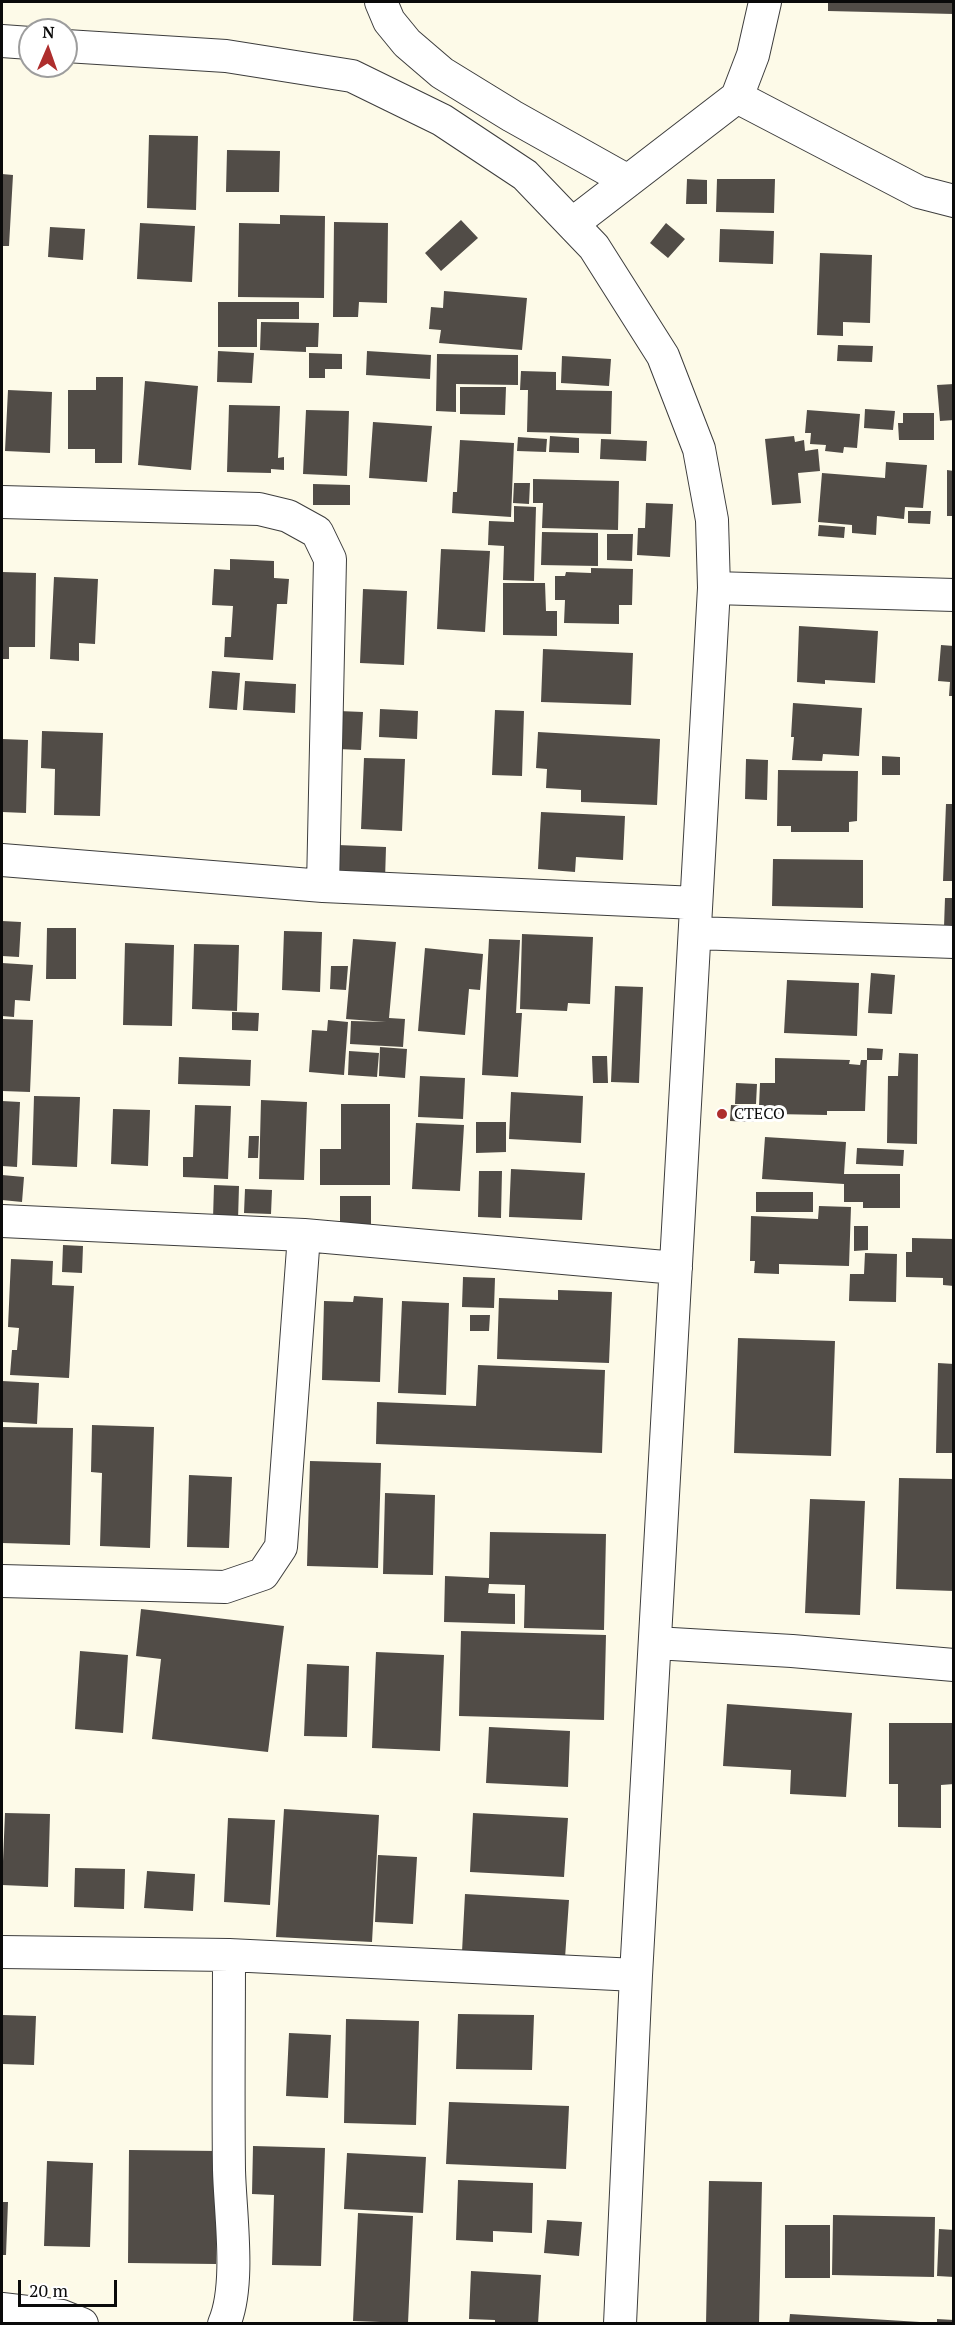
<!DOCTYPE html>
<style>
body{margin:0}
#map{position:relative;width:955px;height:2325px;overflow:hidden;background:#fdfae8;font-family:"PT Serif",serif}
canvas{display:block}
.frame{position:absolute;inset:0;border:3px solid #0a0a0a;pointer-events:none}
.north{position:absolute;left:18px;top:18px;width:60px;height:60px;box-sizing:border-box;background:#fff;border:2px solid #9d9d9d;border-radius:50%;rotate:2deg;font-size:16px;font-weight:700;line-height:24px;text-align:center;color:#0a0a0a}
.north::after{content:'';display:block;margin:auto;width:21px;height:27px;background:#ae2e2d;clip-path:polygon(50% 0,100% 100%,50% 72%,0 100%)}
.scale{position:absolute;left:18px;top:2280px;width:99px;height:27px;box-sizing:border-box;border:3px solid #0a0a0a;border-top:0;padding-left:8px;font-size:18px;line-height:21px;white-space:nowrap;color:#0a0a0a;-webkit-text-stroke:4px #fff;paint-order:stroke}
</style>
<div id="map">
<canvas width="955" height="2325"></canvas>
<div class="frame"></div>
<div class="north">N</div>
<div class="scale">20 m</div>
</div>
<script>
const context = document.querySelector('canvas').getContext('2d');
context.lineJoin = 'round';
function fill(path, color) { context.fillStyle = color; context.fill(path, 'evenodd'); }
function strokePath(path, color, width, dash) { context.strokeStyle = color; context.lineWidth = width; context.lineCap = dash ? 'butt' : 'round'; context.setLineDash(dash || []); context.stroke(path); }
function drawText(font, color, halo, rows, align = 'center') {
  context.font = font + ' "PT Serif",serif'; context.lineWidth = 6; context.setLineDash([]); context.textBaseline = 'middle'; context.strokeStyle = halo; context.fillStyle = color; for (const [text, x, y, turn = 0] of rows) {
    context.save(); context.translate(x, y); context.rotate((+turn || 0) * Math.PI / 180); context.textAlign = isNaN(turn) ? turn : align; if (halo) context.strokeText(text, 0, 0); context.fillText(text, 0, 0); context.restore();
  }
}
fill(new Path2D(`
 M828 2H954V14L828 11Z
 M149 135 198 136 196 210 147 208Z
 M227 150 280 151 279 192H226Z
 M2 174 13 175 9 246H2Z
 M687 179 707 180V204H686Z
 M717 179H775L774 213 716 212Z
 M280 215 325 216 324 298 238 297 239 223 280 224Z
 M461 220 478 238 441 271 425 253Z
 M334 222 388 223 387 303 359 302 358 317H333Z
 M140 223 195 226 192 282 137 279Z
 M666 223 685 239 668 258 650 243Z
 M50 227 85 229 83 260 48 257Z
 M720 229 774 231 773 264 719 262Z
 M820 253 872 255 870 323 843 322V336L817 335Z
 M444 291 527 298 522 350 439 343 441 330 429 329 431 307 443 308Z
 M218 302H299V319H257V347H218Z
 M261 322 319 323 318 347H306V352L260 350Z
 M838 345 873 346 872 362 837 361Z
 M218 351 254 353 252 383 217 382Z
 M367 351 431 355 430 379 366 375Z
 M309 353 342 354V369H325V378H309Z
 M437 354 518 355V385L456 384V412L436 411Z
 M562 356 611 359 609 386 561 383Z
 M521 371 556 372V390L612 391 611 434 527 432 528 390H520Z
 M96 377H123L122 463H95V449H68V390H96Z
 M145 381 198 386 191 470 138 465Z
 M954 384V420L940 421 937 385Z
 M460 387H506L505 415 460 414Z
 M8 390 52 392 50 453 5 451Z
 M229 405 280 406 278 458 284 457V470L271 469V473L227 472Z
 M865 409 895 411 893 430 864 428Z
 M306 410 349 411 347 476 303 474Z
 M807 410 860 414 857 448 844 447 843 453 825 451 826 445 810 444 811 433H805Z
 M903 413H934V440H899L898 423H903Z
 M373 422 432 426 427 482 369 478Z
 M550 436 579 438V453L549 452Z
 M794 436 795 442 804 440 805 451 818 449 820 471 798 473 801 503 772 505 765 439Z
 M518 437 547 439 546 452 517 451Z
 M601 439 647 441 646 461 600 459Z
 M460 440 514 443 511 517 452 513 453 492H457Z
 M886 462 927 465 923 508 905 507 904 519 877 516 876 535 852 533V525L818 522 822 473 885 478Z
 M947 470 954 471V516H947Z
 M533 479 619 481 618 530 542 528 543 503H533Z
 M514 483H530L529 504 513 503Z
 M313 484 350 485V505H313Z
 M646 503 673 504 670 557 637 555 638 528H645Z
 M514 506 536 507 534 581 503 580 504 546 488 545 489 521 514 522Z
 M908 511H931L930 524 908 523Z
 M819 525 845 527 844 538 818 536Z
 M542 532 598 533V566L541 565Z
 M607 534H633L632 561 607 560Z
 M441 549 490 551 485 632 437 629Z
 M230 559 274 561V578L289 579 287 604H277L273 660 224 657 225 637H231L233 606 212 605 214 569 230 570Z
 M591 568 633 569 632 605H619V624L564 623 565 600H555V576H565L566 572 591 573Z
 M2 572 36 573 35 647H9V659H2Z
 M54 577 98 579 95 644 79 643V661L50 659Z
 M503 583H545L546 611H557V636L503 635Z
 M363 589 407 591 404 665 360 663Z
 M799 626 878 631 875 683 825 680V684L797 682Z
 M941 645 954 646V696H949L950 682 938 681Z
 M543 649 633 653 631 705 541 702Z
 M212 671 240 673 237 710 209 708Z
 M245 681 296 684 295 713 243 710Z
 M793 703 862 708 859 756 823 754 822 761 792 760 794 737H791Z
 M380 709 418 711 417 739 379 737Z
 M495 710 524 711 522 776 492 775Z
 M339 711 363 712 361 750 338 749Z
 M42 731 103 733 100 816 54 815 55 769 41 768Z
 M538 732 660 739 657 805 581 802V790L546 788 547 769 536 768Z
 M2 739 28 740 26 813 2 812Z
 M882 756 900 757V775H882Z
 M364 758 405 759 402 831 361 829Z
 M746 759 768 760 767 800 745 799Z
 M778 770 858 771 857 821 849 822V832H791V826H777Z
 M946 804H954V881H943Z
 M541 812 625 816 623 860 576 857 575 872 538 869Z
 M338 845 386 847 385 880 336 877Z
 M773 859 863 860V908L772 906Z
 M945 898H954V927H944Z
 M2 921 21 922 19 957 2 956Z
 M47 928H76V979H46Z
 M284 931 322 932 320 992 282 990Z
 M522 934 593 937 590 1004 568 1003 567 1011 520 1009Z
 M353 939 396 942 389 1018 405 1019 403 1047 350 1044 351 1021 386 1022 346 1019Z
 M489 939 520 940 516 1013H522L518 1077 482 1075Z
 M125 943 174 945 172 1026 123 1025Z
 M194 944 239 945 237 1011 192 1009Z
 M425 948 483 954 480 990 469 989 465 1035 418 1031Z
 M2 963 33 965 30 1001 15 1000 14 1017 2 1016Z
 M331 966H348L346 990 330 989Z
 M871 973 895 975 892 1014 868 1013Z
 M787 980 859 983 857 1036 784 1033Z
 M615 986 643 987 639 1083 611 1082Z
 M232 1012 259 1013 258 1031 232 1030Z
 M2 1019 33 1020 30 1092 2 1091Z
 M328 1020 348 1022 344 1075 309 1072 312 1030 327 1031Z
 M380 1047 407 1049 405 1078 379 1076Z
 M867 1048 883 1049 882 1060H867Z
 M349 1051 379 1053 377 1077 348 1075Z
 M899 1053 918 1054 917 1144 887 1143 888 1076H898Z
 M592 1056H607L608 1083H593Z
 M179 1057 251 1060 250 1086 178 1084Z
 M775 1058 850 1060 849 1064 860 1065 861 1060H867L865 1111H827V1115L774 1114V1107H759L760 1083H775Z
 M420 1076 465 1078 463 1119 418 1117Z
 M736 1083 757 1084 756 1104H735Z
 M511 1092 583 1096 581 1143 509 1139Z
 M34 1096 80 1097 77 1167 32 1165Z
 M261 1100 307 1102 304 1180 259 1179Z
 M2 1101 20 1102 17 1167 2 1166Z
 M341 1104H390V1185H320V1149H341Z
 M195 1105 231 1106 228 1179 183 1177V1157H193Z
 M731 1105 755 1106 754 1122 730 1121Z
 M113 1109 150 1110 148 1166 111 1164Z
 M476 1122H506V1152L476 1153Z
 M416 1123 464 1125 460 1191 412 1189Z
 M249 1136H259L258 1158H248Z
 M765 1137 846 1142 844 1174H900V1208H863V1202H844V1184L762 1179Z
 M857 1148 904 1150 903 1166 856 1164Z
 M511 1169 585 1173 582 1220 509 1217Z
 M479 1171H502L501 1218 478 1217Z
 M2 1175 24 1177 22 1202 2 1200Z
 M214 1185 239 1186 238 1220 213 1219Z
 M245 1189 272 1190 271 1214 244 1213Z
 M756 1192H813V1212H756Z
 M340 1196H371V1228H340Z
 M819 1206 851 1207 849 1266 779 1264V1274L754 1273 755 1261H750L751 1216 818 1219Z
 M854 1226H868V1250L854 1251Z
 M912 1238 954 1239V1286L943 1285V1278L906 1277V1252H912Z
 M63 1245 83 1246 82 1273 62 1272Z
 M865 1253 897 1254 896 1302 849 1301 850 1274H864Z
 M11 1259 53 1261 52 1285 74 1286 69 1378 10 1375 12 1350H17L19 1328 8 1327Z
 M463 1277 495 1278 494 1308 462 1307Z
 M558 1290 612 1292 609 1363 497 1359 499 1298 558 1300Z
 M354 1296 383 1298 380 1382 322 1380 324 1301 353 1302Z
 M402 1301 449 1303 446 1395 398 1393Z
 M470 1315H490L489 1331H470Z
 M738 1338 835 1341 831 1456 734 1453Z
 M938 1363 954 1364V1453H936Z
 M478 1365 605 1370 602 1453 376 1444 377 1402 476 1406Z
 M2 1381 39 1383 37 1424 2 1422Z
 M92 1425 154 1427 150 1548 100 1546 102 1473 91 1472Z
 M2 1427 73 1428 70 1545 2 1543Z
 M310 1461 381 1463 378 1568 307 1566Z
 M189 1475 232 1477 229 1548 187 1547Z
 M899 1478 954 1479V1591L896 1589Z
 M385 1493 435 1495 433 1575 383 1574Z
 M810 1499 865 1501 860 1615 805 1613Z
 M490 1532 606 1534 604 1630 524 1628 525 1585 489 1584 488 1593 515 1594V1624L444 1622 445 1576 489 1578Z
 M141 1609 284 1626 268 1752 152 1739 161 1659 136 1656Z
 M461 1631 606 1635 604 1720 459 1716Z
 M80 1651 128 1655 123 1733 75 1729Z
 M376 1652 444 1655 440 1751 372 1748Z
 M307 1664 349 1666 347 1737 304 1736Z
 M727 1704 852 1713 846 1797 790 1794 791 1770 723 1766Z
 M889 1723H954V1784L941 1785V1828L898 1827V1784H889Z
 M489 1727 570 1731 568 1787 486 1783Z
 M284 1809 379 1815 372 1942 276 1937Z
 M5 1813 50 1814 48 1887 2 1885Z
 M473 1813 568 1818 564 1877 470 1872Z
 M228 1818 275 1820 270 1905 224 1902Z
 M378 1855 417 1857 413 1924 375 1922Z
 M75 1868 125 1869 124 1909 74 1907Z
 M147 1871 195 1874 193 1911 144 1908Z
 M465 1894 569 1900 565 1958 462 1952Z
 M458 2014 534 2015 532 2070 456 2069Z
 M2 2015 36 2016 34 2065 2 2064Z
 M346 2019 419 2021 416 2125 344 2123Z
 M289 2033 331 2035 328 2098 286 2096Z
 M449 2102 569 2106 566 2169 446 2164Z
 M253 2146 325 2148 321 2266 272 2265 274 2195 252 2194Z
 M129 2150 218 2151 216 2264 128 2263Z
 M347 2153 426 2157 423 2213 344 2209Z
 M47 2161 93 2163 90 2247 44 2246Z
 M458 2180 533 2183 532 2233 493 2231V2242L456 2240Z
 M709 2181 762 2182 759 2324H706Z
 M2 2202H8L6 2255H2Z
 M358 2213 413 2216 408 2323 353 2321Z
 M833 2215 935 2217 934 2277 832 2275Z
 M547 2220 582 2222 579 2256 544 2253Z
 M785 2225H830V2278H785Z
 M939 2229 954 2230V2277L937 2276Z
 M471 2271 541 2275 538 2324H495V2320L469 2319Z
 M790 2314 920 2322V2324H789Z
 M937 2319 954 2320V2324H937Z`), '#514c47');
const minor = new Path2D(`
 M381 2 389 21 407 43 442 73 512 116 628 181
 M2 41 30 43
 M66 46 226 56 352 76 442 120 525 175 594 247 663 356 699 449 712 520 714 588 636 1975 620 2324
 M737 97 919 192 954 201
 M572 224 737 97 753 55 765 2
 M2 502 259 509 288 516 317 532 330 559 323 886
 M714 588 954 595
 M2 860 323 886 696 903
 M695 933 954 942
 M2 1221 304 1235 676 1268
 M2 1581 225 1587 263 1574 281 1547 304 1235
 M655 1643 792 1651 954 1665
 M2 1952 229 1955 636 1975
 M2 2309 62 2316 82 2324
 M224 2324C241 2285 230 2213 229 2170 228 2098 229 2027 229 1955`);
strokePath(minor, '#3d3d3d', 34);
strokePath(minor, '#fff', 32);
for (const [x, y, r, color] of [
 [722,1114,6,"#ae2e2d"]
]) { const dot = new Path2D(); dot.arc(x, y, r, 0, 2 * Math.PI); context.fillStyle = color; context.fill(dot); strokePath(dot, '#fff', 2); }
drawText('16px', '#0a0a0a', '#fff', [
 ["CTECO",734,1114]
], 'left');
</script>
